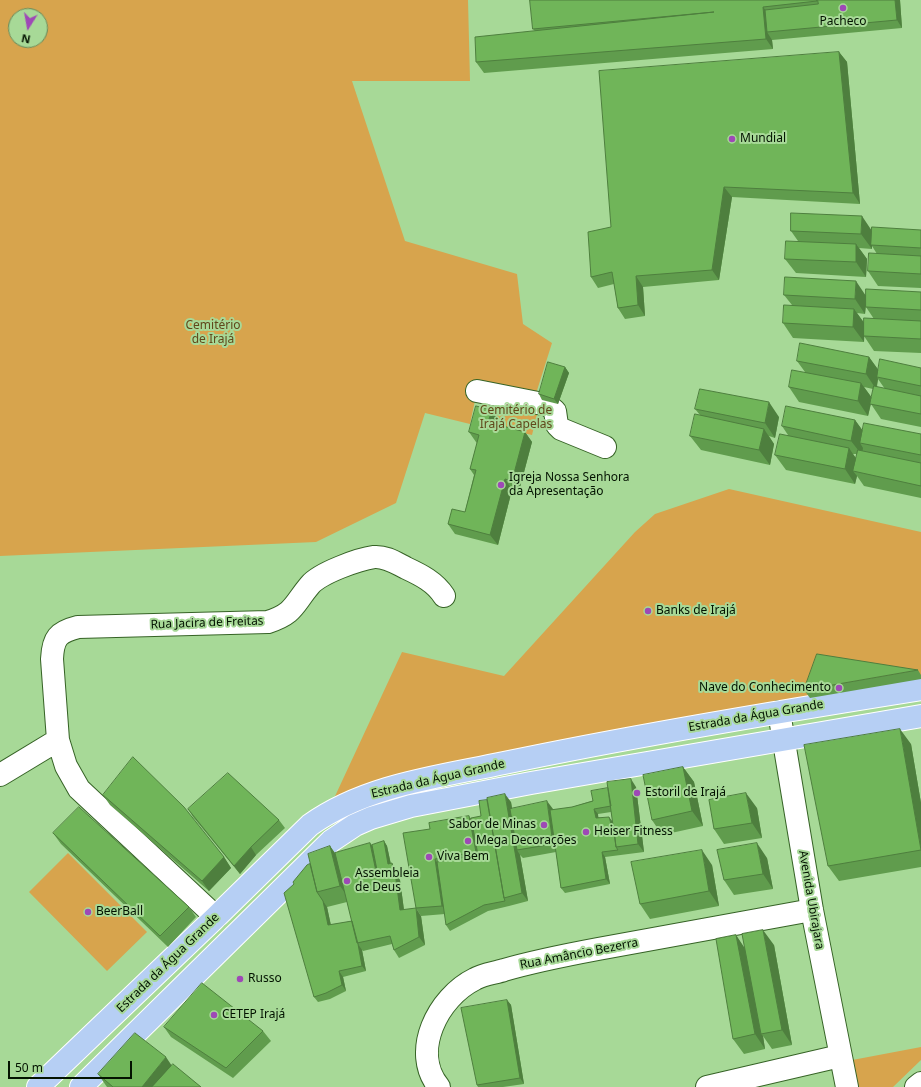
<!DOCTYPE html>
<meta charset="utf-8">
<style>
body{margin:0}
#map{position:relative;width:921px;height:1087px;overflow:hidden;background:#a7d997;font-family:"Noto Sans",sans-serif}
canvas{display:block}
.north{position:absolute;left:8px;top:8px;width:40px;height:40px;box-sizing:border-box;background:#a7d997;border:1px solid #658a5b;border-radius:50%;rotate:191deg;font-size:11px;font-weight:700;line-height:16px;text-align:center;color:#031300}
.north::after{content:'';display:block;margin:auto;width:14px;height:18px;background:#9e49b6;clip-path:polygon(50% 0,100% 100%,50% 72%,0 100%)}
.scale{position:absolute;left:8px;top:1061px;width:124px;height:18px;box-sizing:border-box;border:2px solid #031300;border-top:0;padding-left:5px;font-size:12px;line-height:14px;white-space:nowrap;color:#031300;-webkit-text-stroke:3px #a7d997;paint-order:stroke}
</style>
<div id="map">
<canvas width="921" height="1087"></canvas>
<div class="north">N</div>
<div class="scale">50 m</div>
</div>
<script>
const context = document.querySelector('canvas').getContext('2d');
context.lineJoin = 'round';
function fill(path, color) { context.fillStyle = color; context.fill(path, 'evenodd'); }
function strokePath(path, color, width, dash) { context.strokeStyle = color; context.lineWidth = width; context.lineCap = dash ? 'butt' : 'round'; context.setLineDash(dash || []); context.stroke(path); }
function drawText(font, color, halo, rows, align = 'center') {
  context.font = font + ' "Noto Sans",sans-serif'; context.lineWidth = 4; context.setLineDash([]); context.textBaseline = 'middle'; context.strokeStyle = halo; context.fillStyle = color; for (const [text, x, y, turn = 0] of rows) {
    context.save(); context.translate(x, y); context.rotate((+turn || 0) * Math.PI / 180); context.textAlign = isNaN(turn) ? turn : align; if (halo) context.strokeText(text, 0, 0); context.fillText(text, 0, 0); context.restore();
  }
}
fill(new Path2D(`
 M0 0H468L470 81H352L405 241 517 274 523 324 552 343 534 400 477 391 470 424 425 413 396 503 316 542 0 556ZM16 16H40V40H16Z
 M487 397 538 411 532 435 497 427 500 419 484 414Z
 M729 489 921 532V684L330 807 402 652 504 676 635 532 655 514Z
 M68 853 147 932 107 971 29 892Z
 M921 1047V1060L893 1087H852L847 1061Z`), '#d7a44d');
const minor = new Path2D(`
 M477 391 548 405 555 411 557 425 561 429 605 447
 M779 712 812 910 847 1087
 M0 775 58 740
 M216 917 79 789 66 766 58 740 52 659C53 638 58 632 78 627L268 622C295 613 293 605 310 585 320 573 359 559 374 557 386 556 396 563 406 568 421 575 435 582 444 596
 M439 1087C410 1052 438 997 475 979 483 974 495 973 504 970 535 961 566 955 598 949 669 936 741 923 812 910
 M707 1087 840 1056
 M916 1087 921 1083`);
const major = new Path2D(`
 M38 1087 216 917 310 825C366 785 438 777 504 763 642 734 782 711 921 689
 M81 1087 331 841 355 825 371 818 411 806 531 783 921 716`);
strokePath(minor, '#366326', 24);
strokePath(major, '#fff', 24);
strokePath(minor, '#fff', 22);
strokePath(major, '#b6cff4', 22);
fill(new Path2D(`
 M530 0H900L902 28 772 40 773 49 484 73 476 62 535 31 533 29Z
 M839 52 847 62 860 204 732 197 719 280 643 287 645 316 625 319 618 308 614 284 598 288 591 277 611 227Z
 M921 230V288L878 286 868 271 877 254 872 246V249L859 248 867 259 866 277 796 273 785 259 798 241 791 231Z
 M921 292V353L874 351 864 336V342L793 338 783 323 792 305 784 295H866ZM866 307 874 319 864 323 857 313 865 314Z
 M869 357 878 370 921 368V427L881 419 871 404 868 416 799 402 789 387 805 372 797 361ZM878 379 885 389 877 387ZM864 387 873 389 872 398Z
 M565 367 569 373 558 404 542 400 539 394Z
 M695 409 779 417 775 438 769 436 774 444 770 465 701 450 690 436 700 415Z
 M492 410 499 420 498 425 525 432 532 442 519 491 512 490 498 545 455 534 448 524 465 512 474 475 470 469 477 443 476 442 469 432Z
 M855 420 862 430 921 434V498L864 486 857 476 855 484 786 470 775 455 788 435 782 426ZM853 454H857L856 458Z
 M918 670 921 675V679L810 698 804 690Z
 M911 744 921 803V867L839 881 828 866Z
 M683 767 694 782 703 826 662 835 652 820Z
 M636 787 644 852 605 857 610 884 565 893 561 888 556 852 523 858 520 855 528 901 509 906 488 911 450 931 446 925 445 914 421 916 416 908 430 829 481 816 511 802 512 809 553 810 572 807ZM611 812 613 822 598 817V814Z
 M103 795 224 857 231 868 209 891 110 805Z
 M757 808 762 838 724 844 714 829Z
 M188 809 279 820 285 828 256 855 240 874 193 817Z
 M53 833 189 907 196 917 168 947 61 844Z
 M384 841 387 846 391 864 392 863 395 869 396 875 400 880 404 910 421 916 425 945 399 958 394 950 392 944 363 951 362 950 366 971 343 977 346 991 330 999 318 1002 314 997 294 884 310 864 330 846 335 853 370 843 372 845ZM347 902 352 921 331 925 327 907Z
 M767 858 773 889 734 895 724 880Z
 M712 865 719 906 650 919 640 904Z
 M736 935 744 948 774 945 792 1045 772 1049 763 1036 765 1049 744 1054 733 1039Z
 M507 1000 511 1005 524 1084 503 1087H478L477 1085Z
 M164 1027 263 1031 271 1041 233 1078 171 1037Z
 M172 1066 201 1087H107L98 1074Z`), '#609c4d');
fill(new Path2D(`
 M895 0H900L902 28 897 20Z
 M763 7 771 17 767 32 772 40 773 49 766 39Z
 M839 52 847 62 860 204 853 193Z
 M724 187 732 197 719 280 712 270Z
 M862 216 872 231V249L861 234Z
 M856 244 867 259 866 277 856 262Z
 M636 276 643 287 645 316 638 305Z
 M856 281 866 296 865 314 855 299Z
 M854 309 865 324 864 342 853 327Z
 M869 357 880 372 877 377 878 379 876 389 866 374Z
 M565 367 569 373 558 404 554 399Z
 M861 383 872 398 868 416 858 401Z
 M769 402 779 417 775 438 765 423Z
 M492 410 499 420 496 433 488 422Z
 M855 420 866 435 860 443 863 448 862 455 851 441Z
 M764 429 774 444 770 465 759 450Z
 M525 432 532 442 519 491 512 481Z
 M849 448 859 463 853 471 857 476 855 484 845 469Z
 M505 479 512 490 498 545 490 535Z
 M900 729 911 744 921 803V849Z
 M683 767 694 782 703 826 692 811Z
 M631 779 636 787 644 852 638 844Z
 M746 793 757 808 762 838 752 823Z
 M505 794 511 802 519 850H517L520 855 528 901 522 893Z
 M547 801 553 809 559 852 553 844Z
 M594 809 598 814 599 823 596 818Z
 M469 816 475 824 481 860 476 852Z
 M609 817 613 822 616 830H613Z
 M384 841 387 846 392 870 388 864Z
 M370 843 375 851 381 878 377 876Z
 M757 843 767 858 773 889 763 874Z
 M330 846 340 861 351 901 340 886Z
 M251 847 256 855 240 874 234 866Z
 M702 850 712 865 719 906 709 891Z
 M602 852 605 857 610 884 606 879Z
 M224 857 231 868 209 891 202 881Z
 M435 859 440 867 448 914 442 906Z
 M392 863 395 869 396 875 400 880 405 918 400 910Z
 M323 901 327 907 332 931 328 925Z
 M416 908 421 916 425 945 419 937Z
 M763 930 774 945 792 1045 782 1030Z
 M736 935 746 950 761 1034 763 1036 765 1049 755 1034Z
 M358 944 362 950 366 971 362 966Z
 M339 971 343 977 346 991 342 985Z
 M507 1000 511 1005 524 1084 520 1078Z
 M166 1057 176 1072 165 1087H142Z`), '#4e7f3e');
const building = new Path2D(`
 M530 0H816L817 1 763 7 766 39 476 62 475 37 714 12 533 29Z
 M818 0H895L897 20 767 32 765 10 818 4Z
 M839 52 853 193 724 187 712 270 636 276 638 305 618 308 612 272 591 277 588 232 611 227 599 71Z
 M791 213 862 216 861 234 791 231Z
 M872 227 921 230V248L871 245Z
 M786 241 856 244V262L785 259Z
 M869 253 921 256V274L868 271Z
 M785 277 856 281 855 299 784 295Z
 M866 289 921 292V310L866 307Z
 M784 305 854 309 853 327 783 323Z
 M864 318 921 321V339L864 336Z
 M800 343 869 357 866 374 797 361Z
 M880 359 921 368V386L877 377Z
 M548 362 565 367 554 399 539 394Z
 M792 370 861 383 858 401 789 387Z
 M874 386 921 396V414L870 404Z
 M700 389 769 402 765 423 695 409Z
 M476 406 492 410 488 422 525 432 512 481 505 479 490 535 448 524 452 509 465 512 476 470 470 469 479 435 469 432Z
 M786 406 855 420 851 441 782 426Z
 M695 414 764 429 759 450 690 436Z
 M864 423 921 434V455L860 443Z
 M780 434 849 448 845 469 775 455Z
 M858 450 921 463V486L853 471Z
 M817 654 918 670 804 690Z
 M900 729 921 850 828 866 804 745Z
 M133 757 184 807 224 857 202 881 103 795Z
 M683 767 692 811 652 820 643 775Z
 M228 773 279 820 251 847 234 866 188 809Z
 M631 779 638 844 616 847 607 782Z
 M608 788 611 806 594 809 596 818 609 817 613 830H614L616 847 618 850 602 852 606 879 561 888 550 810 572 807 593 801 591 791Z
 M746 793 752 823 714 829 709 800Z
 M505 794 522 893 504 898 487 798Z
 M487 800 504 898 505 901 484 905 446 925 437 862 478 855 471 818 481 816 479 801Z
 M547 801 553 844 517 850 510 809Z
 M79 807 189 907 160 936 53 833Z
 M469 816 476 852 435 859 442 906 416 908 403 833 430 829 429 823Z
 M384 841 388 864 392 863 393 872 378 875 372 845Z
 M370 843 377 876 395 872 400 910 416 908 419 937 394 950 390 936 357 943 335 853Z
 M757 843 763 874 724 880 717 850Z
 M330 846 340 886 317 892 308 854Z
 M702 850 709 891 640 904 631 862Z
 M310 864 317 892 323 901 328 925 352 921 358 944 362 966 339 971 342 985 326 993 314 997 284 893 294 884 293 882 307 865Z
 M763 930 782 1030 761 1034 742 934Z
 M736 935 755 1034 733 1039 716 939Z
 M202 983 263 1031 226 1068 164 1027Z
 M507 1000 520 1078 477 1085 461 1008Z
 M135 1033 166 1057 142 1087H113L98 1074Z
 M173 1064 201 1087H152Z`);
fill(building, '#70b559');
strokePath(building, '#4e7f3e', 1);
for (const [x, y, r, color] of [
 [843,8,4,"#9e49b6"],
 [732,139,4,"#9e49b6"],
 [501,485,4,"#9e49b6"],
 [648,611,4,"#9e49b6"],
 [839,688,4,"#9e49b6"],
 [637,793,4,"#9e49b6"],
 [544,825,4,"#9e49b6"],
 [586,832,4,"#9e49b6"],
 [468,841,4,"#9e49b6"],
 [429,857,4,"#9e49b6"],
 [347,881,4,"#9e49b6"],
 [88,912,4,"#9e49b6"],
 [240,979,4,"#9e49b6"],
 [214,1015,4,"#9e49b6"]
]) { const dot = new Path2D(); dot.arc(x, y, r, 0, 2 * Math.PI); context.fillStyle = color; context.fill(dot); strokePath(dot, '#a7d997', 1.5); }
drawText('12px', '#031300', '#a7d997', [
 ["Pacheco",843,22,"center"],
 ["Mundial",740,139],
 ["Igreja Nossa Senhora",509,478],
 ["da Apresentação",509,492],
 ["Banks de Irajá",656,611],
 ["Nave do Conhecimento",831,688,"right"],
 ["Estoril de Irajá",645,793],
 ["Sabor de Minas",536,825,"right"],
 ["Heiser Fitness",594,832],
 ["Mega Decorações",476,841],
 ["Viva Bem",437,857],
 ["Assembleia",355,874],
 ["de Deus",355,888],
 ["BeerBall",96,912],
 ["Russo",248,979],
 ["CETEP Irajá",222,1015]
], 'left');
drawText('12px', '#61481b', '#a7d997', [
 ["Cemitério",213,326],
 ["de Irajá",213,340],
 ["Cemitério de",516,411],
 ["Irajá Capelas",516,425]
]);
drawText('12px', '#031300', '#a7d997', [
 ["Rua Jacira de Freitas",207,623,-2],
 ["Estrada da Água Grande",756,716,-10],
 ["Estrada da Água Grande",438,779,-13],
 ["Avenida Ubirajara",811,900,80],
 ["Rua Amâncio Bezerra",579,954,-11],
 ["Estrada da Água Grande",168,963,-44]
]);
</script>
